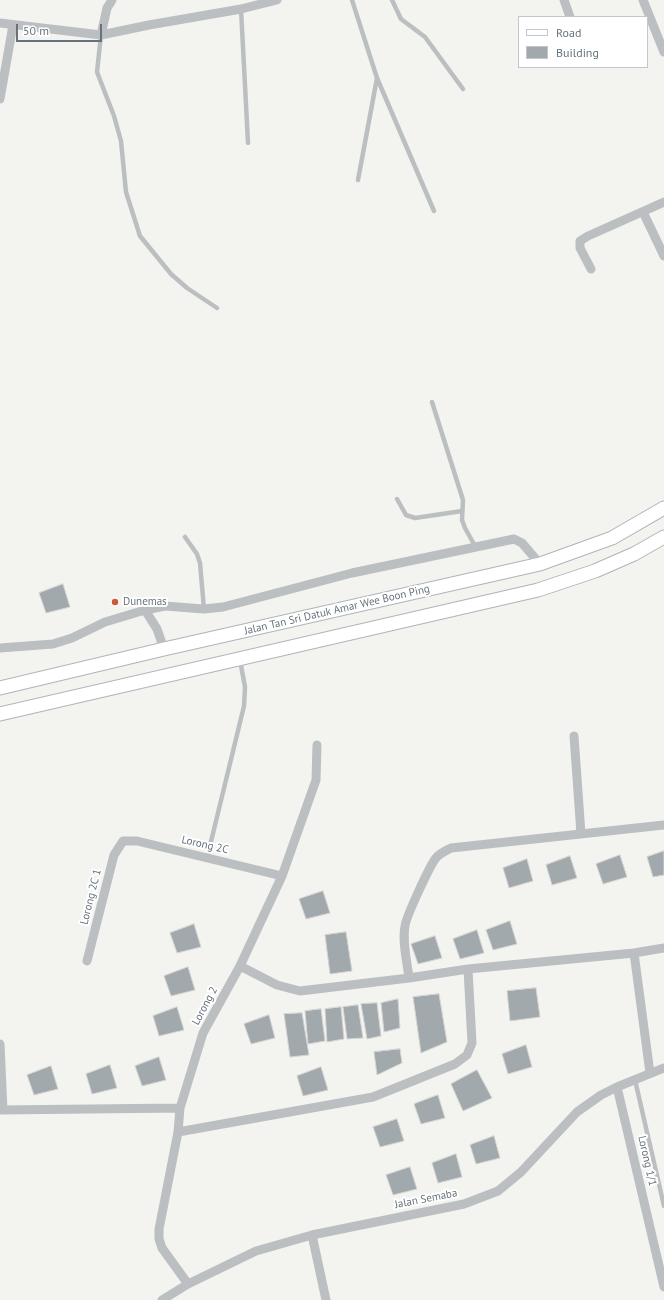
<!DOCTYPE html>
<style>
body{margin:0}
#map{position:relative;width:664px;height:1300px;overflow:hidden;background:#f3f4f0;font-family:"PT Sans",sans-serif}
canvas{display:block}
.legend{position:absolute;left:518px;top:16px;width:130px;height:52px;box-sizing:border-box;background:#fff;border:1px solid #c2c7cb;margin:0;padding:5px 7px;list-style:none;font-size:12px;color:#66737d}
.legend li{display:flex;align-items:center;gap:8px;height:20px}
.legend b{width:20px;border:1px solid #c2c7cb}
.scale{position:absolute;left:16px;top:24px;width:86px;height:18px;box-sizing:border-box;border:2px solid #66737d;border-top:0;padding-left:5px;font-size:12px;line-height:14px;white-space:nowrap;color:#66737d;-webkit-text-stroke:3px #fff;paint-order:stroke}
</style>
<div id="map">
<canvas width="664" height="1300"></canvas>
<ul class="legend">
<li><b style="height:5px;background:#fff"></b>Road</li>
<li><b style="height:11px;background:#a2a9ad"></b>Building</li>
</ul>
<div class="scale">50 m</div>
</div>
<script>
const context = document.querySelector('canvas').getContext('2d');
context.lineJoin = 'round';
function fill(path, color) { context.fillStyle = color; context.fill(path, 'evenodd'); }
function strokePath(path, color, width, dash) { context.strokeStyle = color; context.lineWidth = width; context.lineCap = dash ? 'butt' : 'round'; context.setLineDash(dash || []); context.stroke(path); }
function drawText(font, color, halo, rows, align = 'center') {
  context.font = font + ' "PT Sans",sans-serif'; context.lineWidth = 4; context.setLineDash([]); context.textBaseline = 'middle'; context.strokeStyle = halo; context.fillStyle = color; for (const [text, x, y, turn = 0] of rows) {
    context.save(); context.translate(x, y); context.rotate((+turn || 0) * Math.PI / 180); context.textAlign = isNaN(turn) ? turn : align; if (halo) context.strokeText(text, 0, 0); context.fillText(text, 0, 0); context.restore();
  }
}
const building = new Path2D(`
 M63 584 70 607 46 613 39 593Z
 M664 851V875L653 877 647 857Z
 M620 855 627 877 603 884 596 864Z
 M570 856 577 878 552 885 546 865Z
 M527 859 533 881 509 888 503 868Z
 M323 891 330 913 306 919 299 899Z
 M510 921 517 944 493 950 486 930Z
 M194 924 201 947 177 953 170 933Z
 M477 930 484 953 460 959 453 939Z
 M346 932 352 971 330 974 325 935Z
 M435 936 442 958 418 964 411 944Z
 M188 967 195 990 171 996 164 976Z
 M536 988 540 1017 510 1021 507 991Z
 M439 994 447 1042 421 1053 413 997Z
 M398 999 400 1028 384 1032 381 1003Z
 M377 1003 381 1036 367 1039 361 1004Z
 M358 1005 363 1038 347 1039 343 1007Z
 M177 1007 184 1030 159 1036 153 1016Z
 M341 1007 344 1039 327 1042 325 1009Z
 M321 1009 325 1041 308 1044 305 1011Z
 M302 1013 309 1055 290 1057 284 1014Z
 M269 1015 275 1038 251 1044 244 1024Z
 M526 1045 532 1067 508 1074 502 1054Z
 M400 1049 402 1063 377 1075 374 1052Z
 M159 1057 166 1080 142 1086 135 1066Z
 M110 1065 117 1088 92 1094 86 1074Z
 M51 1066 58 1089 34 1095 27 1075Z
 M321 1067 328 1090 303 1096 297 1076Z
 M477 1070 492 1098 463 1111 451 1084Z
 M438 1095 445 1118 421 1124 414 1104Z
 M397 1119 404 1141 380 1147 373 1127Z
 M494 1136 500 1158 476 1164 470 1145Z
 M456 1154 462 1177 438 1183 432 1163Z
 M410 1167 417 1189 393 1195 386 1175Z`);
fill(building, '#a2a9ad');
strokePath(building, '#d5d5d3', 1);
const secondary = new Path2D(`
 M0 688 164 649 540 564 612 538 664 508
 M0 714 538 590 595 571 634 554 664 537`);
strokePath(secondary, '#b0b4b8', 15);
strokePath(new Path2D(`
 M352 0 377 78 434 211
 M392 0 401 19 425 37 463 89
 M241 9 248 143
 M101 35 97 72 114 116 121 141 126 192 140 236 171 274 187 288 217 308
 M358 180 377 78
 M432 402 463 500 462 520 465 528 475 546
 M397 499 406 515 415 518 462 511
 M185 537 197 554 200 563 204 609
 M207 858 244 706 245 687 240 660
 M635 1080 664 1206`), '#bbbfc1', 4.5);
strokePath(new Path2D(`
 M564 0 570 17
 M643 0 664 52
 M0 23 101 35 149 25 241 9 277 0
 M101 35 107 8 112 0
 M0 99 13 25
 M643 212 664 256
 M591 269 580 248V241L588 236 664 202
 M145 610 157 629 164 649
 M0 648 53 644 72 638 105 622 145 610 165 606 204 609 223 607 352 573 514 539 522 543 540 564
 M574 736 581 834
 M634 953 650 1073
 M87 961 114 855 123 841H137L282 876
 M240 966 277 985 300 991 409 978 468 969 634 953 664 948
 M409 978C407 961 402 942 405 926 406 917 430 865 436 858 440 853 445 851 451 848L664 825
 M0 1044 3 1110
 M617 1087 664 1287
 M0 1110 180 1108
 M178 1132 373 1097 455 1064 467 1055 472 1043 468 969
 M312 1235 326 1300
 M188 1284 162 1248 159 1239V1229L178 1132 180 1108 203 1033 240 966 282 876 316 780 317 745
 M162 1300 188 1284 256 1251 312 1235 464 1204 498 1191 521 1172 577 1112 601 1095 617 1087 664 1068`), '#bbbfc1', 9);
strokePath(secondary, '#fff', 13);
for (const [x, y, r, color] of [
 [115,602,4,"#cb5b39"]
]) { const dot = new Path2D(); dot.arc(x, y, r, 0, 2 * Math.PI); context.fillStyle = color; context.fill(dot); strokePath(dot, '#fff', 1.5); }
drawText('11px', '#66737d', '#fff', [
 ["Dunemas",123,602]
], 'left');
drawText('11px', '#66737d', '#fff', [
 ["Jalan Tan Sri Datuk Amar Wee Boon Ping",337,610,-13],
 ["Lorong 2C",205,845,13],
 ["Lorong 2C 1",91,897,-76],
 ["Lorong 2",205,1006,-62],
 ["Lorong 1/1",647,1161,77],
 ["Jalan Semaba",426,1199,-11]
]);
</script>
